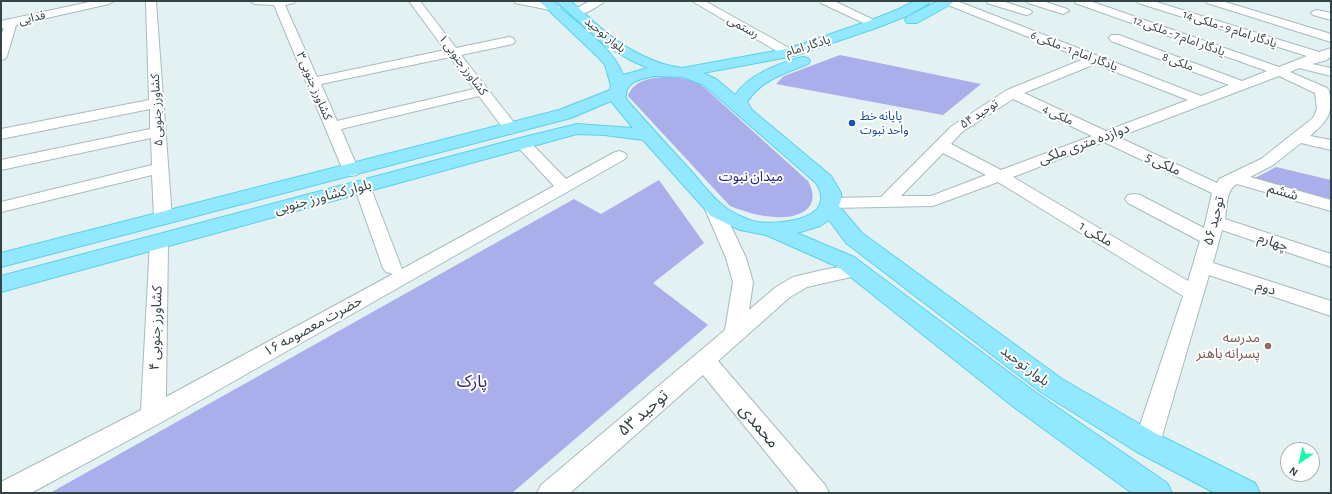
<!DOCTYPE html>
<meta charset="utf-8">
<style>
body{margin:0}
#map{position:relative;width:1332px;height:494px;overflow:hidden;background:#e4f1f3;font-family:"Alegreya Sans",sans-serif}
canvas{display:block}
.frame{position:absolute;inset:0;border:2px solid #344446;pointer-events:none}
.north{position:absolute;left:1280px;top:442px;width:40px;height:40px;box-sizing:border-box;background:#fff;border:1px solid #aeb4b5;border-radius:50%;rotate:214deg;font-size:11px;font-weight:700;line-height:16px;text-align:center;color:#344446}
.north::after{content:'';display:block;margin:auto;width:14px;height:18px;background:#10ffa8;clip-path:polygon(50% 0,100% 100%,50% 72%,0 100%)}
</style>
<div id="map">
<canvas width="1332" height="494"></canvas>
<div class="frame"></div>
<div class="north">N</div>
</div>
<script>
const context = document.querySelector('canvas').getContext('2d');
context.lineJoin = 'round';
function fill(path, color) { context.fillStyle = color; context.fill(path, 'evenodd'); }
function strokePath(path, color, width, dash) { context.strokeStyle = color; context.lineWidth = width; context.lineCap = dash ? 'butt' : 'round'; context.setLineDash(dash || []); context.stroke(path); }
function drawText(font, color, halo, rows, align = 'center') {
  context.font = font + ' "Alegreya Sans","Noto Sans Arabic",sans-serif'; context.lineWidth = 4; context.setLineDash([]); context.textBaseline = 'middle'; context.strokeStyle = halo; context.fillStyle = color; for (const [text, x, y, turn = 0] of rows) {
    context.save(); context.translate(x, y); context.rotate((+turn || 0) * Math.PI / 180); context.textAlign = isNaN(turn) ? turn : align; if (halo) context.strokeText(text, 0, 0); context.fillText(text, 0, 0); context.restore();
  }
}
fill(new Path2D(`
 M840 55 981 84 943 115 776 84 784 76Z
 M664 77C679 77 692 79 704 87L808 181C823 208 799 219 775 217 759 216 745 212 730 206L628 96C633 81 649 78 664 77Z
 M1276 167 1331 180V202L1251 180Z
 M659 180 704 243 653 283 708 325 512 493H50L574 199 601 214Z`), '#aaaeeb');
const minor = new Path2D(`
 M94 1H114L109 4 16 25 7 56 5 59 1 60V36L4 28 1 29V21Z
 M146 1 156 2 172 218 169 222 163 223 157 222 154 218 152 175 1 212V202L152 165 151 138 1 170V160L150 129V109L1 139V129L149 100Z
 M250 1H295L294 3 285 5 317 77 445 50 409 1H420L456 48 509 37 513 38 515 41 513 44 461 55 519 129 516 132 511 134 506 132 479 96 341 129 359 171 357 175 351 176 345 175 274 5 255 4ZM450 57 474 89 337 121 321 84Z
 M514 1H536L559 6 561 8 555 11 515 3Z
 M590 1H604L603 3C594 8 583 17 573 14L571 12 573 10Z
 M692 1H705L793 50 795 53 793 56H785Z
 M820 1H834L878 22 880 24 878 26H870L821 3Z
 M942 1H957L1201 96 1229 85 1111 41 1109 38 1111 35H1119L1242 81 1267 71 1075 3 1074 1H1090L1279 67 1307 56 1138 3 1137 1H1153L1319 52 1331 48V56L1327 60 1312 64 1331 68V76L1299 68 1290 72 1327 88C1330 92 1330 96 1330 101 1332 118 1321 126 1310 136L1331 140V150L1301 143 1273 165 1250 177 1331 200V211L1237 184C1226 189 1227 208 1225 219L1331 254V267L1222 230 1213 263 1331 301V316L1209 275 1160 443 1156 450 1147 453 1138 450 1134 443 1183 296 998 182 933 206 831 208 825 207 822 203 825 199 831 198 881 197 952 126 1007 90 1084 59 943 3ZM1095 64 1188 100 1106 131 1024 93ZM1279 76 1315 93 1317 109 1313 118 1261 159 1219 179 1217 183 1118 137ZM1013 99 1092 136 1001 170 951 144 962 132ZM1104 142 1212 193 1204 228 1140 195 1134 194 1128 195 1125 199 1128 203 1200 241 1188 281 1013 177ZM943 153 986 175 931 196H901Z
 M986 1H1002L1030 10 1032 12 1030 14 1026 15 987 3Z
 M1027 1H1043L1067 9 1069 11 1063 14 1028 3Z
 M1206 1H1222L1331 34V42L1207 3Z
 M1317 10 1331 13V20L1313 15 1311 13 1313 11Z
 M522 138 528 140 566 179 613 153 619 151 625 153 627 156 625 159 162 422 31 493H1V482L141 410 150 242 152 238 159 236 166 238 168 242 166 397 393 274 386 272 383 268 354 186 356 182 362 181 368 182 370 186 402 269 554 186 514 143 516 140Z
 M714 204 720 205 723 209 746 258 753 282 749 310 776 287 793 277 823 270 857 264 864 266 867 270 864 274 807 287 790 297 718 361 825 485 829 493H799L703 375 570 493H537L541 485 725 330 733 282 726 258 705 209 708 205Z`);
const major = new Path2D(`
 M539 1H552C574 21 614 48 623 75L648 68 628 59 605 45 556 1H570C583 11 594 23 607 33 628 50 656 65 682 68L786 49 869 21 899 9 915 1H930L928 4 909 15 879 27 794 56 703 73 716 79 735 95C750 74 774 66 798 58L803 57 808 58 810 61 808 64C785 73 761 80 747 102L752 110 831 176 841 193V200L839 206 862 233 1062 379 1157 434 1255 483 1260 493H1215L1137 452 1042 393 846 243 829 220 820 226 797 233 854 257 1035 392 1167 483 1172 493H1132L1015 408 838 267 766 235 740 230 711 216 643 140 604 135 577 134 1 292V276L516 139 577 124 633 128 611 101 571 118 1 267V253L559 110 610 90 611 86 605 65 600 59ZM654 76 683 77 704 85 816 183C839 220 779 225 757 222 747 220 738 215 729 210 715 201 704 186 693 173 671 149 648 124 626 99 624 82 640 79 654 76Z
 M938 1H953L951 4 917 23H907L905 20 907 17Z`);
strokePath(minor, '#a6bbbf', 2);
strokePath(major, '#5ad1ec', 2);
fill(minor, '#fff');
fill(major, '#92e9ff');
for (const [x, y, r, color] of [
 [852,123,4,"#1a4fb4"],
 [1268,346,4,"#8d6e63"]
]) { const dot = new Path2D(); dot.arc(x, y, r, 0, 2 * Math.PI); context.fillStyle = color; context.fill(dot); strokePath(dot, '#fff', 1.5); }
drawText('12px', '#344446', '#fff', [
 ["فدایی",32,18,-13],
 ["رستمی",743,27,29],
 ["یادگار امام 9 - ملکی 14",1230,29,18],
 ["بلوار توحید",605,35,39],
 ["یادگار امام 7 - ملکی 12",1179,36,20],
 ["یادگار امام",808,46,-17],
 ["یادگار امام 1 - ملکی 6",1074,51,21],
 ["ملکی 8",1178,62,20],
 ["کشاورز جنوبی ۱",463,65,53],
 ["کشاورز جنوبی ۳",314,86,67],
 ["کشاورز جنوبی ۵",157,110,-93],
 ["توحید ۵۴",979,114,-33],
 ["ملکی 4",1058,115,25]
]);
drawText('12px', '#164399', '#fff', [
 ["پایانه خط",860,116],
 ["واحد نبوت",860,130]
], 'left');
drawText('14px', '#344446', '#fff', [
 ["دوازده متری ملکی",1084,144,-20],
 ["ملکی 5",1163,164,25],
 ["ششم",1283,192,16],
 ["بلوار کشاورز جنوبی",323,197,-15],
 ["توحید ۵۶",1214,221,-76],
 ["ملکی 1",1096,234,31],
 ["چهارم",1273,242,19],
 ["دوم",1266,288,18],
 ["حضرت معصومه ۱۶",313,326,-29],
 ["کشاورز جنوبی ۴",156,328,-88],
 ["بلوار توحید",1025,366,37]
]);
drawText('14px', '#2d237c', '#fff', [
 ["میدان نبوت",751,177]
]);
drawText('14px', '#785e54', '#fff', [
 ["مدرسه",1260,338],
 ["پسرانه باهنر",1260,354]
], 'right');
drawText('17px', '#2d237c', '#fff', [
 ["پارک",472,382]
]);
drawText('17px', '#344446', '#fff', [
 ["توحید ۵۳",643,413,-41],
 ["محمدی",759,426,50]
]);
</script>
